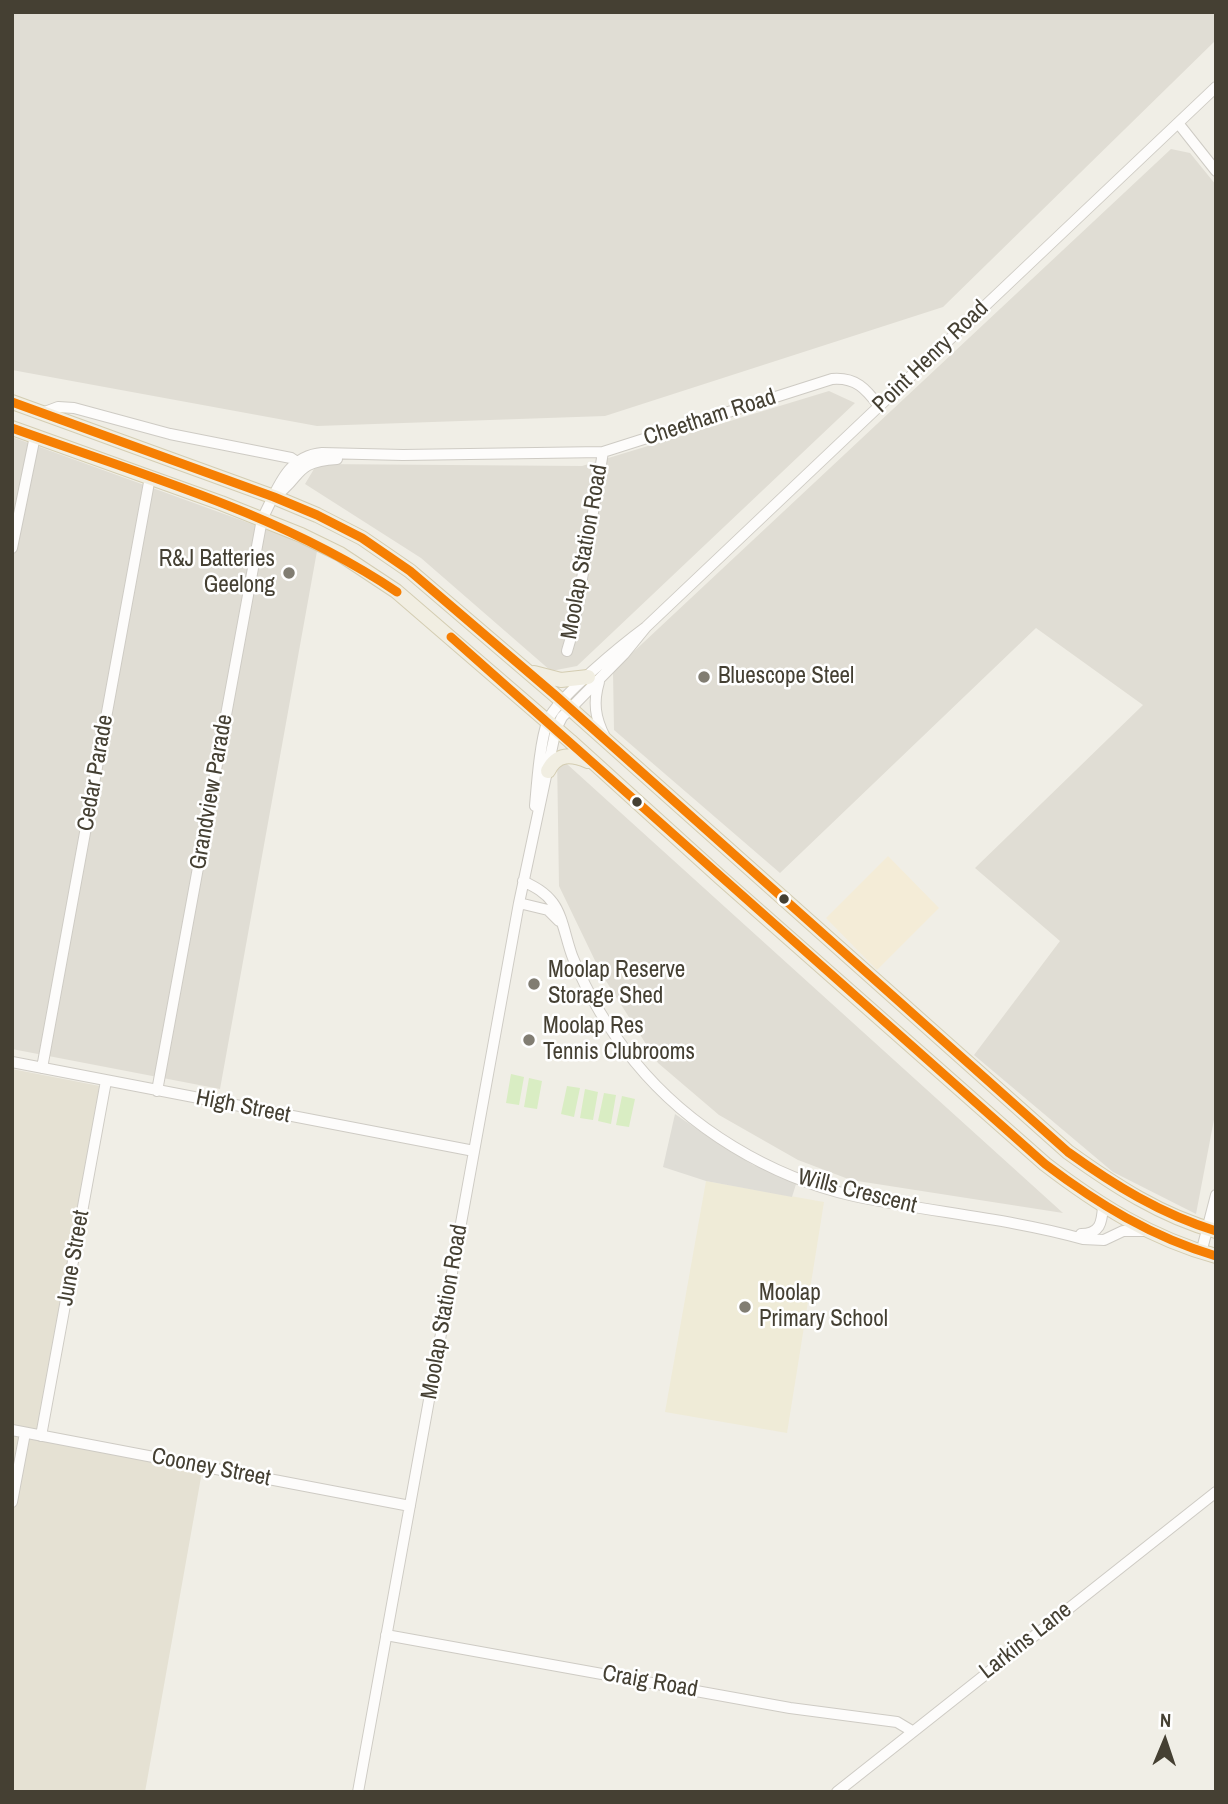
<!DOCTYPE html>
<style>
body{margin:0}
#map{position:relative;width:1228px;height:1804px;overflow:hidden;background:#f0eee6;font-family:"Archivo Narrow",sans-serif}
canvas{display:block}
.frame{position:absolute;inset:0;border:14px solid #454033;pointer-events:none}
.north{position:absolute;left:1130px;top:1706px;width:70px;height:70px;-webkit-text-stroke:5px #fff;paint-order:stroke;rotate:2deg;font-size:19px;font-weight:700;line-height:28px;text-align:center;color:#454033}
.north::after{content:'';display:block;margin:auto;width:24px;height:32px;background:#454033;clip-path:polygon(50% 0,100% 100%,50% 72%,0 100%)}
</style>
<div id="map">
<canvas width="1228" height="1804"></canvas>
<div class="frame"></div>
<div class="north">N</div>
</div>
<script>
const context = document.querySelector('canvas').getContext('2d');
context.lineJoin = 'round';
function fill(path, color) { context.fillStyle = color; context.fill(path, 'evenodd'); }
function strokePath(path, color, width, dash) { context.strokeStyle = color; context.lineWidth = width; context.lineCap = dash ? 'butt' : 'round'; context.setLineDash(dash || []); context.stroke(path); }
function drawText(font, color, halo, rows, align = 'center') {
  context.font = font + ' "Archivo Narrow",sans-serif'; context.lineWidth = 5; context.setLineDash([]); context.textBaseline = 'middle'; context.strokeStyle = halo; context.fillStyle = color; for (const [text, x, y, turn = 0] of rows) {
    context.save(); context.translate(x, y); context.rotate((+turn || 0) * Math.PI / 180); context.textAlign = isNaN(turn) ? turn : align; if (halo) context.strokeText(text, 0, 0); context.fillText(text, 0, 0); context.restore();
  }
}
fill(new Path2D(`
 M12 1069 105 1087 41 1436 203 1466 145 1792H12Z`), '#e5e1d3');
fill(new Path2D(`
 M888 856 939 908 877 970 826 918Z`), '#f4ecd7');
fill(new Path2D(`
 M12 12H1216V40L943 307 605 416 317 426 12 370Z
 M1171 149 1190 153 1216 185V1109L1196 1214 1113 1172 974 1055 1060 941 975 868 1143 705 1036 628 780 873 614 730 613 671Z
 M829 391 855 403 577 666 551 671 421 558 305 484 317 464 582 466Z
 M12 437 307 544 317 551 220 1089 12 1049Z
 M557 755 1063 1213 851 1180 798 1160 719 1115 658 1063 601 973 559 886Z`), '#e0ddd4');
fill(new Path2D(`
 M706 1181 824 1202 787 1433 665 1412Z`), '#efebd7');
fill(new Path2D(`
 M511 1074 524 1077 519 1105 506 1103Z
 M529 1078 542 1081 537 1109 524 1107Z
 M567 1086 580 1088 574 1117 561 1114Z
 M585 1089 598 1092 593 1120 580 1118Z
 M604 1093 616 1095 611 1124 598 1121Z
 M622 1096 635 1099 629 1127 616 1125Z`), '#d9edc3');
fill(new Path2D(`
 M675 1114 716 1142 753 1165 797 1181 792 1197 706 1181 663 1167Z`), '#dfddd6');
const minor = new Path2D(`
 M1178 123 1216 171
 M42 413 58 407 74 408 170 434 291 458 303 466
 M274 497C304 476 292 462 337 459
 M12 548 35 436
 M567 651 574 627 603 452
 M599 682C593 702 595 718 605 737
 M535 806C537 783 540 740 548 720 559 696 623 644 646 627L1216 87
 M523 881C535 887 545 892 553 903 563 916 566 941 573 958 588 995 609 1030 635 1062 689 1128 770 1177 854 1196 929 1212 1008 1218 1083 1239L1104 1240 1123 1231H1147
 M519 903 548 910 559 921
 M12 1062 474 1151
 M42 1068 150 477
 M157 1091 262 519C277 491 286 456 322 453L403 455 603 452 832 379C856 377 866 389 879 406
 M1081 1234C1100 1234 1102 1223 1103 1206
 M1201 1253 1216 1195
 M12 1430 410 1506
 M41 1436 106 1081
 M12 1502 25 1433
 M386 1635 790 1708 897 1722 912 1731
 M358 1792 519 903 556 729 562 717 624 654 646 627
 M837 1792 1216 1492`);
const major = new Path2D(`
 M12 402 274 497 317 515 362 538 410 571 555 695 1068 1152C1114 1185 1161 1216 1216 1231
 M12 428 221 503 301 535 340 554 396 591 570 741 720 877 1045 1164C1097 1204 1152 1239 1216 1256
 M534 673 561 680 588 677
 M548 771C557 753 571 754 588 761`);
strokePath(minor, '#cecbc4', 12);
strokePath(major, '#d4cdb2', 16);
strokePath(minor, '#fdfcfb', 10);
strokePath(major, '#f1eee2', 14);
strokePath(new Path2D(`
 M12 402 274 497 317 515 362 538 410 571 555 695 1068 1152C1114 1185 1161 1214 1216 1231
 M12 428C143 475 281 514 397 592
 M451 637 1045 1164C1098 1204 1152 1237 1216 1256`), '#f67f03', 9);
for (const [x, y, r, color] of [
 [289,573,7,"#817d72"],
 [704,677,7,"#817d72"],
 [637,802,6,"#454033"],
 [784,899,6,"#454033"],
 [534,984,7,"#817d72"],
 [529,1040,7,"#817d72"],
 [745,1307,7,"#817d72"]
]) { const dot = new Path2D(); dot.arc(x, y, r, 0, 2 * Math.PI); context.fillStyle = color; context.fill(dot); strokePath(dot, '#fff', 2.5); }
drawText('23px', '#454033', '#fff', [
 ["Point Henry Road",931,357,-44],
 ["Cheetham Road",710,418,-18],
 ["Moolap Station Road",585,552,-80],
 ["Cedar Parade",96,773,-80],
 ["Grandview Parade",212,792,-80],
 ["High Street",243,1107,11],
 ["Wills Crescent",857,1192,14],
 ["June Street",74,1258,-80],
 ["Moolap Station Road",445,1312,-80],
 ["Cooney Street",211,1468,11],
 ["Larkins Lane",1026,1641,-38],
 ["Craig Road",650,1682,10]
]);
drawText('23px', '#454033', '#fff', [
 ["R&J Batteries",275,560,"right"],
 ["Geelong",275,586,"right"],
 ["Bluescope Steel",718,677],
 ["Moolap Reserve",548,971],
 ["Storage Shed",548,997],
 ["Moolap Res",543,1027],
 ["Tennis Clubrooms",543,1053],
 ["Moolap",759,1294],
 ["Primary School",759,1320]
], 'left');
</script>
